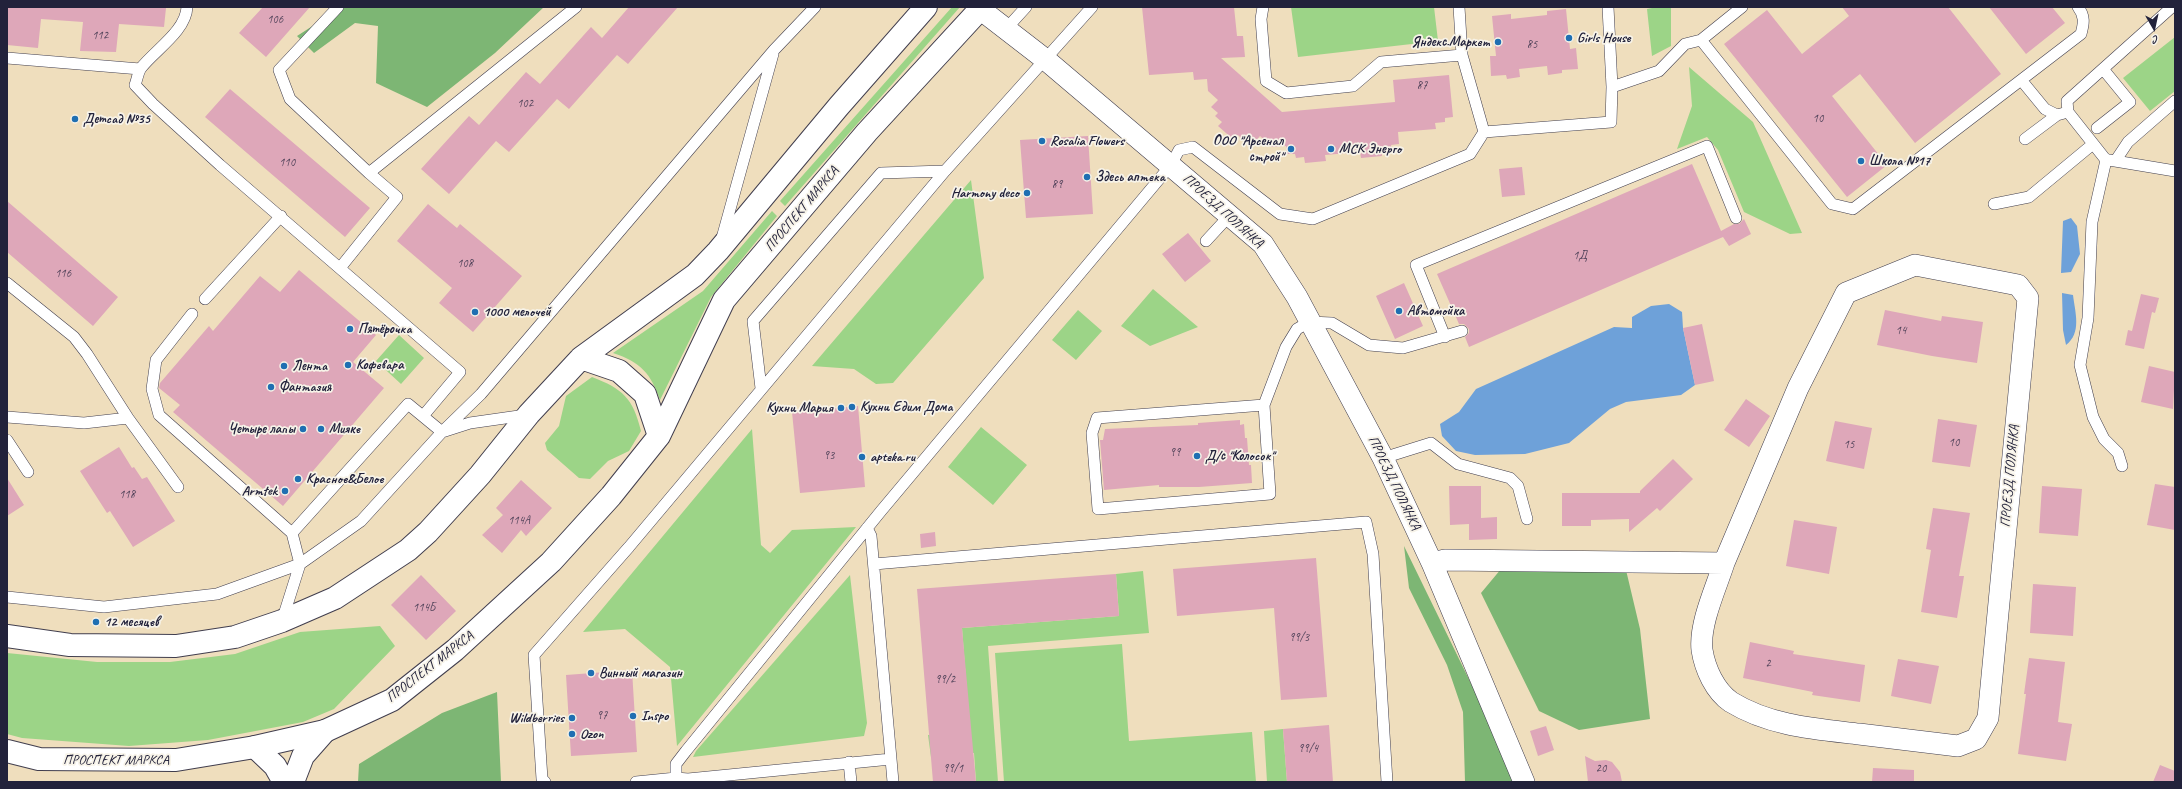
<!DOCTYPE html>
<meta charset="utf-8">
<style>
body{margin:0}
#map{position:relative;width:2182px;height:789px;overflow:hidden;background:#efdebd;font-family:Caveat,sans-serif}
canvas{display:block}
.frame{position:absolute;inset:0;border:8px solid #22223b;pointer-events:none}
.north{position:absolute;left:2134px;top:8px;width:40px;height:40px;-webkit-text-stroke:3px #f7f3e8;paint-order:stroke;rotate:171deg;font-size:11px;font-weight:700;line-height:16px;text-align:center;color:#22223b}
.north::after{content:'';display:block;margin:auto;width:14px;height:18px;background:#22223b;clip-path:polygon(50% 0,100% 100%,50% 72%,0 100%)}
</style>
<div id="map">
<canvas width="2182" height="789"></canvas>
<div class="frame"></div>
<div class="north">С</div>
</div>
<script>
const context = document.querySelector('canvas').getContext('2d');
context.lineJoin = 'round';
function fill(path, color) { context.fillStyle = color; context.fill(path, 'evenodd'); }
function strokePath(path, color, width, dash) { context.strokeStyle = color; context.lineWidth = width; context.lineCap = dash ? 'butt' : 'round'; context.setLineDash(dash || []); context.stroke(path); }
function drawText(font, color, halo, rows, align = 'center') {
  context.font = font + ' Caveat,sans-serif'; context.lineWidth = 3.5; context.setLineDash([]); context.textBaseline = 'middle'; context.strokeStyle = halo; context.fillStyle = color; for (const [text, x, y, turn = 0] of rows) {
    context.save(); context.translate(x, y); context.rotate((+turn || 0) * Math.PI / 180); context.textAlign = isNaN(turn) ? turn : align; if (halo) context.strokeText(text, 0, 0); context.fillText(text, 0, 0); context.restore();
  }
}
fill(new Path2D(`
 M952 7H960L785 206 780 201Z
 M1291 7H1434L1438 41 1298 57Z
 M1657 7H1671V46L1652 56 1647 9Z
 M2175 37V91L2150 111 2123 78Z
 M1689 67 1753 122 1802 233 1790 234 1744 212 1718 150 1707 137 1677 149 1692 106Z
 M971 180 984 278 893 383 876 384 854 369 812 366Z
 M772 211 777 216 711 297 660 400C651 374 641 362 613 353L703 291Z
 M1153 289 1198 327 1150 346 1121 326Z
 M1078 310 1102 331 1076 360 1052 340Z
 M399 335 424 358 401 384 376 361Z
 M592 377C623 389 633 398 641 431L629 451 608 461 590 479 579 478 547 450 545 443 559 426 566 396Z
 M981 427 1027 465 993 505 948 467Z
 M752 429 761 545 770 553 792 530 856 527 677 746 670 667 625 629 583 632Z
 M1143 571 1149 633 988 646 998 782H976L974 753 931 757 928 735 970 732 962 628 1119 616 1116 574Z
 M850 575 867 723 864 736 693 757 696 751Z
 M380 626 395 646 334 709 303 722 208 740 129 746 22 738 7 734V653L97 662H170L235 654 300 632Z
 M1122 644 1129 741 1252 732 1256 782H1004L995 653Z
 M1283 729 1287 782H1267L1264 731Z`), '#9cd487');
fill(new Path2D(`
 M342 7H544L495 53 427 107 376 83 378 26 355 23 314 53 297 36Z
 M1404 546 1519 782H1465L1463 712 1447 665 1409 588Z
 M1501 569 1626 570 1640 629 1650 719 1579 730 1539 711 1481 593Z
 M497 692 501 782H358L359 764 442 713Z`), '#7db674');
fill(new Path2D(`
 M2071 218 2077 226 2080 254 2071 272 2061 273 2063 221Z
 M2062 293 2073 295C2075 312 2082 333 2066 345L2063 330Z
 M1669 304 1682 312 1683 328 1695 385 1681 395 1626 402 1610 409 1569 443 1525 454 1475 455 1456 451 1442 436 1440 424 1459 412 1476 389 1614 327 1632 328V317L1651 306Z`), '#6ea1d9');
fill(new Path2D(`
 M7 7H153L166 8 164 27 119 24 116 52 80 51 83 22 41 19 38 48 7 45Z
 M263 7H310L266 57 239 33Z
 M629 7H678L628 64 617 55 569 109 557 99 509 152 496 141 449 194 421 169 469 116 479 125 526 72 540 84 591 27 602 38Z
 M1142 7H1234L1237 36H1243L1245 57 1221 58 1282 112 1395 102 1393 80 1449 75 1453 117 1445 118V122L1435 123 1436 129 1398 132 1399 144 1391 145 1392 149 1381 150 1382 156 1361 158 1360 152 1325 155 1326 161 1305 163 1304 157 1296 158 1295 154H1287L1286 146 1272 147 1260 136 1254 143 1249 138 1245 142 1238 135 1234 140 1218 126 1222 122 1215 116 1218 113 1211 107 1218 100 1208 91 1207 79 1194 80 1193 72 1149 75Z
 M1842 7H1948L2001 74 1915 143 1860 74 1832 96 1887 165 1847 197 1724 44 1767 10 1802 54 1849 16Z
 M1989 7H2052L2065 23 2026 54Z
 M1566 9 1570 49 1576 48 1578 69 1562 70V73L1548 75 1547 66 1519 69 1520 77 1507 79 1506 75 1491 76 1490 56H1496L1492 16 1511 14V19L1547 15V11Z
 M230 89 370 208 345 237 205 117Z
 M1088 136 1093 214 1026 218 1020 140Z
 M1692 164 1721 231 1734 224H1739L1744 219 1751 234 1729 246 1723 237 1469 347 1465 337 1469 333V329L1464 324H1459L1437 274Z
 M1522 167 1525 195 1502 197 1499 169Z
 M7 201 118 297 93 326 7 252Z
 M428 204 457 228 460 224 522 276 473 332 439 303 452 288 397 241Z
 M1188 233 1211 261 1185 282 1162 254Z
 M299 270 376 335 353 362 384 388 283 506 173 412 180 405 159 388 160 383 209 326 213 331 260 276 280 292Z
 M1404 283 1423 326 1395 339 1376 296Z
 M2141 294 2159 298 2155 313 2152 312 2144 349 2125 345 2128 330 2132 331Z
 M1885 310 1941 321 1942 316 1983 322 1977 363 1932 356 1877 345Z
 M1702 324 1714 381 1695 385 1683 328Z
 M2149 366 2175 372 2173 409 2141 402Z
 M1746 399 1770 416 1749 447 1724 430Z
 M858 406 865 487 800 493 792 412Z
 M1938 419 1977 425 1970 467 1932 462Z
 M1240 420V425L1244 424 1245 438H1247L1249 465H1251L1252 483 1199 487H1159V485L1104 490 1100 440H1103L1105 429 1198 425V423Z
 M1835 421 1872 428 1864 469 1826 461Z
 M119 447 132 468 134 467 142 479 147 477 175 521 133 547 110 511 107 513 80 471Z
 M1673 459 1693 479 1660 511 1657 508 1629 532V519L1591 520V526H1562V493H1640V491Z
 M7 478 24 505 7 516Z
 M521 480 552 508 526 536 521 530 502 553 482 535 503 515 496 508Z
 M2155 484 2175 487V530L2147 525Z
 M1449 486H1481V518L1497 517V539L1469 540V524L1450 525Z
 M2042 486 2082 489 2078 536 2039 533Z
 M1933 508 1970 513 1959 576H1964L1957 618 1921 612 1931 550 1926 549Z
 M1794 520 1837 527 1829 574 1786 566Z
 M935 532 936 546 921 548 920 534Z
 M1316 558 1327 697 1281 700 1274 608 1177 616 1173 569Z
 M1116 574 1119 616 962 628 976 782H933L917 589Z
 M421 575 456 611 426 640 391 605Z
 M2033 584 2076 587 2073 636 2030 633Z
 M1750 642 1794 651 1793 654 1865 665 1860 702 1812 695 1813 692 1743 678Z
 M2029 658 2065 662 2058 722 2072 724 2066 761 2018 754 2026 694H2024Z
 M1898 659 1939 666 1931 704 1891 696Z
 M632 670 637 752 571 756 566 675Z
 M1329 725 1333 782H1287L1283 729Z
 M1546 726 1554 750 1538 756 1530 731Z
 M1585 756 1595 761 1606 760 1612 762 1620 772 1622 782H1588Z
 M2160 765 2175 771V782H2153Z
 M1873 768 1914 770V782H1872Z`), '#dea7b9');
const lane = new Path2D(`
 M187 7C186 31 155 50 141 68 138 72 137 80 135 85L153 104 220 165 460 372 423 416
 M338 7 279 70 290 99 369 173 576 7
 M1263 7 1261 19 1266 81 1286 93 1353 86 1381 62 1462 55 1484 132 1611 122 1612 87 1608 7
 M1459 7 1462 55
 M1006 29 1026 7
 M1701 40 1832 204 1853 209 2081 34C2084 23 2085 16 2078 7
 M7 58 140 69
 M2022 81 2045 109 2057 115
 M1612 87 1659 71 1685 44 1701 40 1742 7
 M2097 128 2130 102 2103 69
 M2025 139 2057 115 2068 112
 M2109 160 2175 171
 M2116 160 2128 142 2175 101
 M1994 204 2029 197 2093 144
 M722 238 773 54
 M1206 241 1230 215
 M340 268 397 197 369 173
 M7 283 74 337 87 354 128 418 178 487
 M205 299 281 216
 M192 314 156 360 152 389 159 415 292 533 300 564 282 621
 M1445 337 1416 265 1707 146 1736 218
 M761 388 753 321 881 173 945 171
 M1264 405 1270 494 1098 509 1092 433 1097 418 1264 405 1286 347 1297 329 1309 322 1332 323 1369 345 1403 348 1462 331
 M7 417 84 423 128 418
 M7 440 28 472
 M1383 458 1431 443 1458 464 1510 478 1518 486 1527 519
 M2122 466 2118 453 2104 439 2093 417 2080 365 2088 318 2092 222 2106 160 2068 112 2067 101 2172 7
 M867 528 871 536 891 759
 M292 533 408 404 442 432 470 423 526 415
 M874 564 1366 522 1373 554 1387 782
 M7 597 104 607 217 594 300 564 361 521 442 432 481 394 774 50 815 7
 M849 762 851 782
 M676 778V764L686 751 881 511 1171 165 1179 150 1193 147 1280 214 1313 219 1470 154 1484 132
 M545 782 542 779 534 655 629 547 945 171 1092 7
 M636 782 676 778 688 779 891 759 893 782`);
const street = new Path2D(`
 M980 9 1046 60 1263 244 1297 297 1383 458 1432 563 1524 782
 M1432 563 1445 560 1724 563 1798 388 1846 293 1915 265 2018 285 2028 298 1988 718 1976 739 1958 746C1925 742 1892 738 1859 734 1816 729 1770 726 1731 702 1715 691 1705 669 1702 650 1699 624 1716 588 1724 563`);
const secondary = new Path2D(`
 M255 747 275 766 284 782
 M293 782 303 756 325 731`);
const primary = new Path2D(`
 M581 358 619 371 645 394 659 436
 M7 636 70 645 176 646 235 637 282 621 335 598 408 550 428 532 480 475 529 414 581 358 695 275 718 251 839 106 926 7
 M7 751 39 759 176 760 255 747 325 731 392 700 455 650 551 562 611 496 659 436 724 300 867 132 982 7`);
strokePath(lane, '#413e4e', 12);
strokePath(street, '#413e4e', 22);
strokePath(secondary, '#413e4e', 24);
strokePath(primary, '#413e4e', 24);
strokePath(lane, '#fff', 11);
strokePath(street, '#fff', 21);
strokePath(secondary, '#fff', 22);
strokePath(primary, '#fff', 22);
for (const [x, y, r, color] of [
 [1569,38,4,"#1f6fb2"],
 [1498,42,4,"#1f6fb2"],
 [75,119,4,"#1f6fb2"],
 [1042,141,4,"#1f6fb2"],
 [1291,149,4,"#1f6fb2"],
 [1331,149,4,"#1f6fb2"],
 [1861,161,4,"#1f6fb2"],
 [1087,177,4,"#1f6fb2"],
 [1027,193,4,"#1f6fb2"],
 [1399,311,4,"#1f6fb2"],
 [475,312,4,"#1f6fb2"],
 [350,329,4,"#1f6fb2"],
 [348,365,4,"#1f6fb2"],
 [284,366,4,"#1f6fb2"],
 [271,387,4,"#1f6fb2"],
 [852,407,4,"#1f6fb2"],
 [841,408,4,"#1f6fb2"],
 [303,429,4,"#1f6fb2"],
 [321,429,4,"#1f6fb2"],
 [1197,456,4,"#1f6fb2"],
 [862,457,4,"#1f6fb2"],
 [298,479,4,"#1f6fb2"],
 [285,491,4,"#1f6fb2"],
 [96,622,4,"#1f6fb2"],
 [591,673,4,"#1f6fb2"],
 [633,716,4,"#1f6fb2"],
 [572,718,4,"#1f6fb2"],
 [572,734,4,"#1f6fb2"]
]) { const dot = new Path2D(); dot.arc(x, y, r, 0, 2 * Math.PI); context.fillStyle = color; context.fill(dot); strokePath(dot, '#f7f3e8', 1.5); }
drawText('12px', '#51435a', null, [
 ["106",275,20],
 ["112",100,36],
 ["85",1532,45],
 ["87",1422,86],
 ["102",525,104],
 ["10",1818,119],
 ["110",287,163],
 ["89",1057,185],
 ["1Д",1580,256],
 ["108",465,264],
 ["116",63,274],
 ["14",1901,331],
 ["10",1954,443],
 ["15",1849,445],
 ["99",1175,453],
 ["93",829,456],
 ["118",127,495],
 ["114А",519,521],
 ["114Б",424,608],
 ["99/3",1299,638],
 ["2",1768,664],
 ["99/2",945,680],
 ["97",602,716],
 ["99/4",1308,749],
 ["99/1",953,769],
 ["20",1601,769]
]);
drawText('bold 14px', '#22223b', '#f7f3e8', [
 ["Girls House",1577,38],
 ["Яндекс.Маркет",1490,42,"right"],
 ["Детсад №35",83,119],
 ["Rosalia Flowers",1050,141],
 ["ООО \"Арсенал",1283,141,"right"],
 ["строй\"",1283,157,"right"],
 ["МСК Энерго",1339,149],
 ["Школа №17",1869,161],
 ["Здесь аптека",1095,177],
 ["Harmony deco",1019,193,"right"],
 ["Автомойка",1407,311],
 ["1000 мелочей",483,312],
 ["Пятёрочка",358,329],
 ["Кофевара",356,365],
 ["Лента",292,366],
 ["Фантазия",279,387],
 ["Кухни Едим Дома",860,407],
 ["Кухни Мария",833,408,"right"],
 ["Четыре лапы",295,429,"right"],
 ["Мияке",329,429],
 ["Д/с \"Колосок\"",1205,456],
 ["apteka.ru",870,457],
 ["Красное&Белое",306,479],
 ["Armtek",277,491,"right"],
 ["12 месяцев",104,622],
 ["Винный магазин",599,673],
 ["Inspo",641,716],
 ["Wildberries",564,718,"right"],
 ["Ozon",580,734]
], 'left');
drawText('14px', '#22223b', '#f7f3e8', [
 ["ПРОСПЕКТ МАРКСА",802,209,-50],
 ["ПРОЕЗД ПОЛЯНКА",1223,211,42],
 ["ПРОЕЗД ПОЛЯНКА",2010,476,-85],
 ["ПРОЕЗД ПОЛЯНКА",1394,483,64],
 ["ПРОСПЕКТ МАРКСА",430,667,-38],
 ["ПРОСПЕКТ МАРКСА",116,760]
]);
</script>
